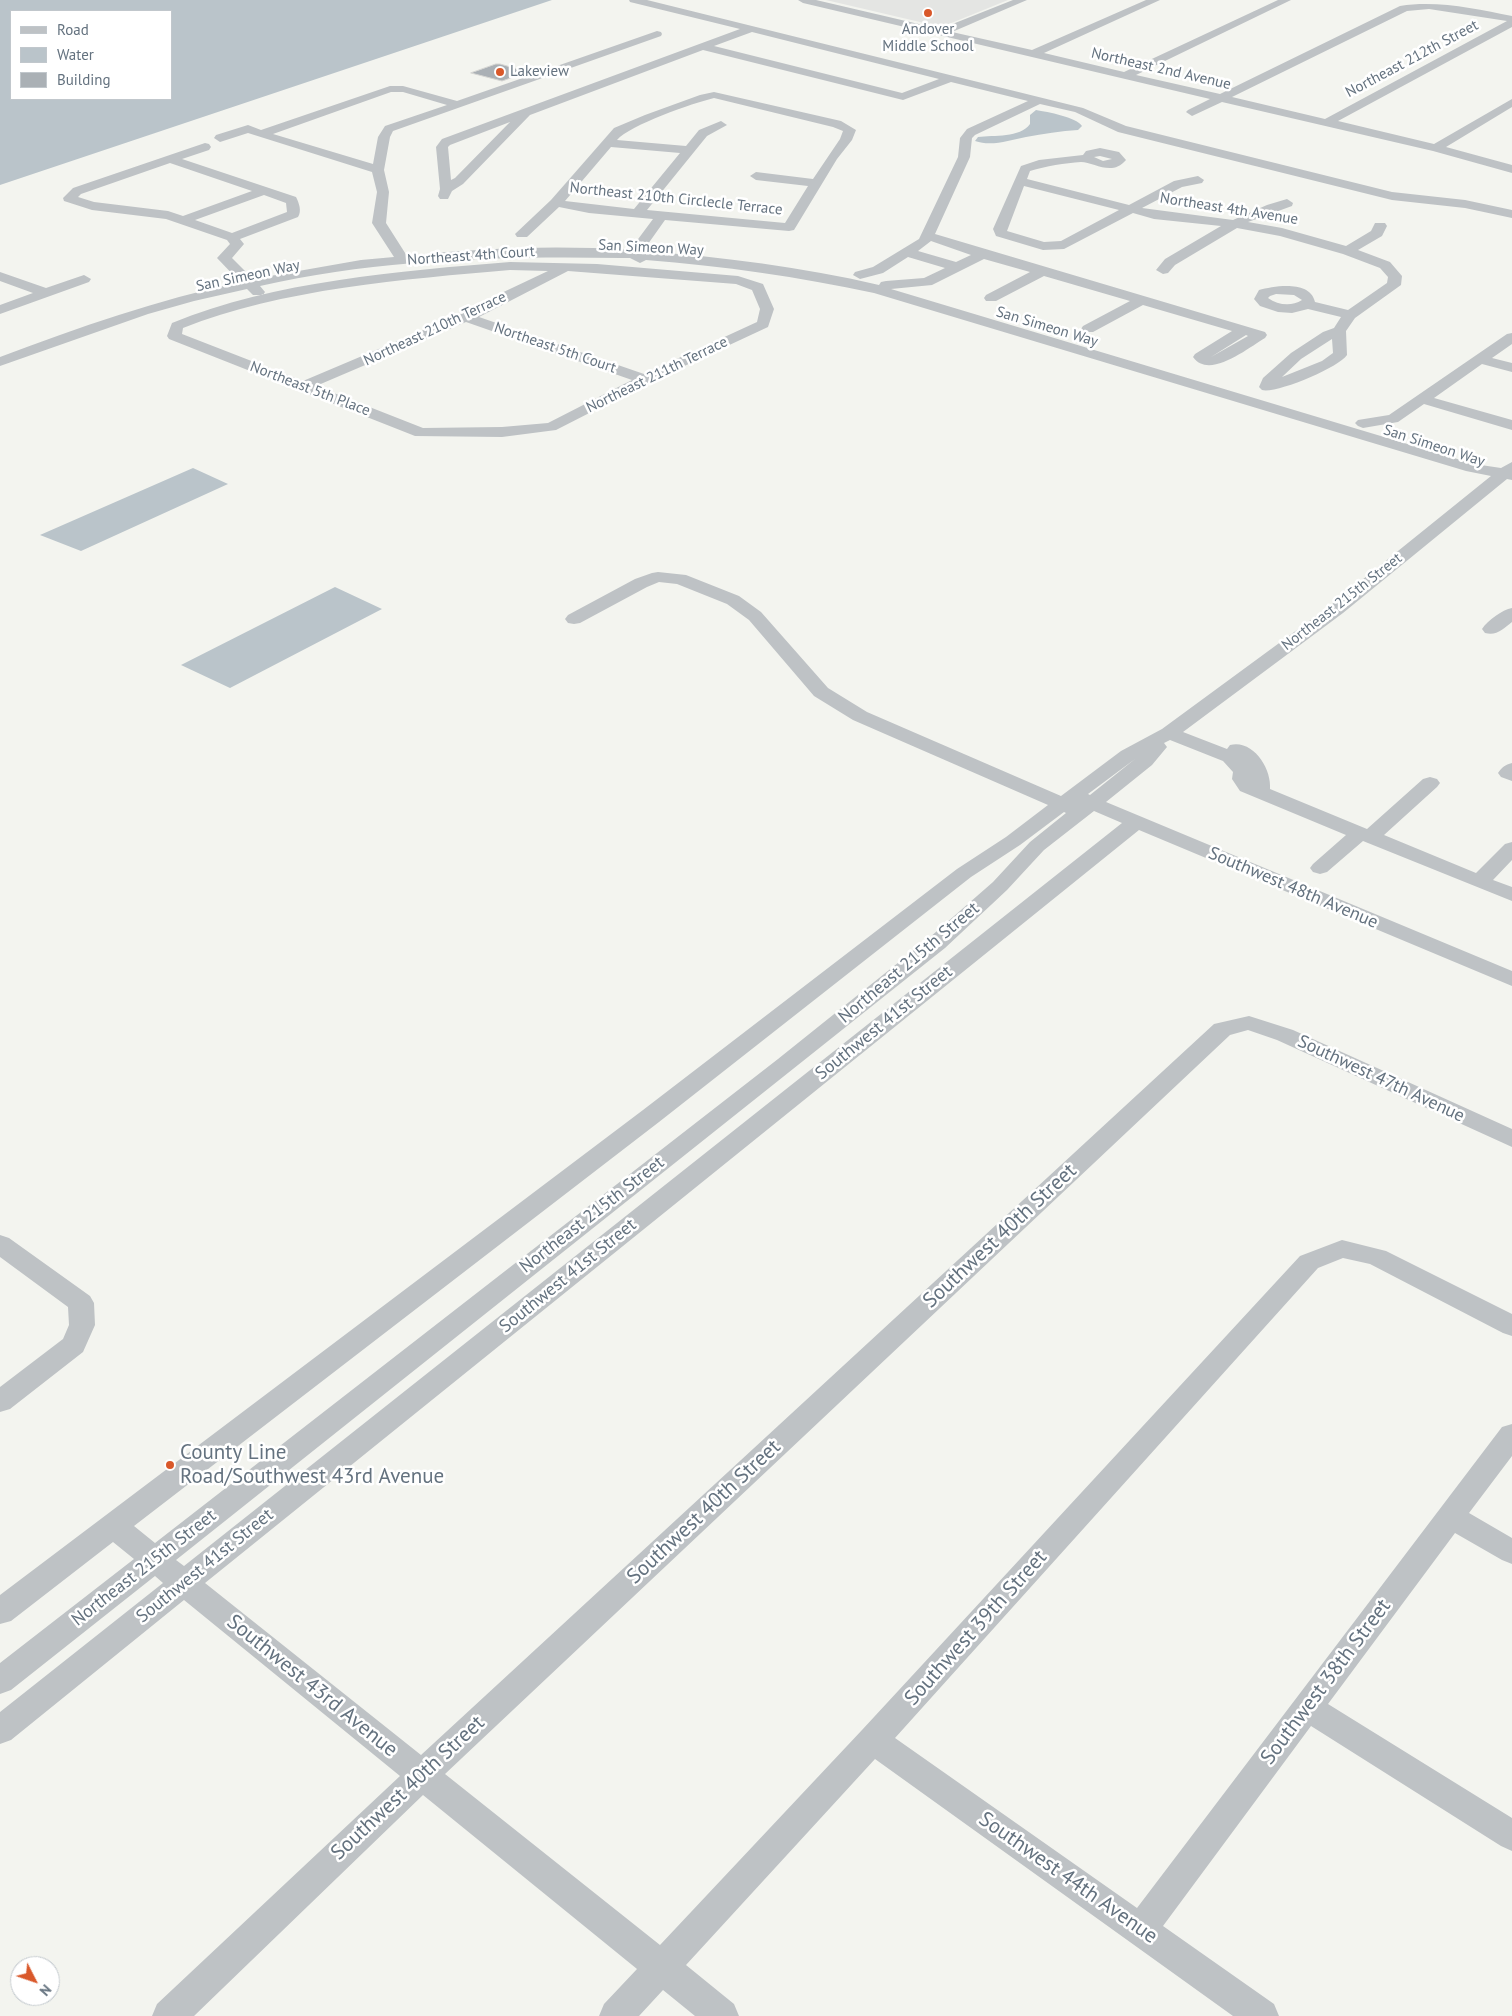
<!DOCTYPE html>
<style>
body{margin:0}
#map{position:relative;width:1512px;height:2016px;overflow:hidden;background:#f3f4ef;font-family:"PT Sans",sans-serif}
canvas{display:block}
.legend{position:absolute;left:10px;top:10px;width:162px;height:90px;box-sizing:border-box;background:#fff;border:1px solid #c1c7cc;margin:0;padding:6px 9px;list-style:none;font-size:15px;color:#64727f}
.legend li{display:flex;align-items:center;gap:10px;height:25px}
.legend b{width:25px;border:1px solid #c1c7cc}
.north{position:absolute;left:10px;top:1956px;width:50px;height:50px;box-sizing:border-box;background:#fff;border:1px solid #c1c7cc;border-radius:50%;rotate:131deg;font-size:14px;font-weight:700;line-height:20px;text-align:center;color:#64727f}
.north::after{content:'';display:block;margin:auto;width:18px;height:22px;background:#d9582a;clip-path:polygon(50% 0,100% 100%,50% 72%,0 100%)}
</style>
<div id="map">
<canvas width="1512" height="2016"></canvas>
<ul class="legend">
<li><b style="height:6px;background:#bec2c5"></b>Road</li>
<li><b style="height:14px;background:#bac4ca"></b>Water</li>
<li><b style="height:14px;background:#aab0b5"></b>Building</li>
</ul>
<div class="north">N</div>
</div>
<script>
const context = document.querySelector('canvas').getContext('2d');
context.lineJoin = 'round';
function fill(path, color) { context.fillStyle = color; context.fill(path, 'evenodd'); }
function strokePath(path, color, width, dash) { context.strokeStyle = color; context.lineWidth = width; context.lineCap = dash ? 'butt' : 'round'; context.setLineDash(dash || []); context.stroke(path); }
function drawText(font, color, halo, rows, align = 'center') {
  context.font = font + ' "PT Sans",sans-serif'; context.lineWidth = 5; context.setLineDash([]); context.textBaseline = 'middle'; context.strokeStyle = halo; context.fillStyle = color; for (const [text, x, y, turn = 0] of rows) {
    context.save(); context.translate(x, y); context.rotate((+turn || 0) * Math.PI / 180); context.textAlign = isNaN(turn) ? turn : align; if (halo) context.strokeText(text, 0, 0); context.fillText(text, 0, 0); context.restore();
  }
}
fill(new Path2D(`
 M826 0H1008L944 26H937Z`), '#e4e5e3');
fill(new Path2D(`
 M0 0H552L0 185ZM171 11V99H11V11Z
 M1036 110C1048 112 1076 117 1082 126L1078 130C1061 131 1043 134 1026 137 1009 140 992 147 975 141L978 137C994 135 1020 138 1030 124V115Z
 M193 468 228 484 81 551 40 535Z
 M335 587 382 609 230 688 181 665Z`), '#bac4ca');
const building = new Path2D(`
 M496 64H500L528 72 502 81 471 73Z`);
fill(building, '#aab0b5');
strokePath(building, '#d5d5d2', 1);
fill(new Path2D(`
 M629 0H647L1083 108 1126 126 1392 192 1465 200 1512 210V218L1465 208 1392 200 1118 132 1075 112 1040 104 975 135 972 138 970 157 935 234 1265 332 1267 335 1265 338C1248 348 1209 380 1193 357L1195 354 1232 331 1143 305 1093 332H1083L1081 329 1083 326 1130 301 1044 276 996 301H986L984 298 986 295 1030 272 984 259 932 285 891 289 1474 464 1501 468 1512 462V480L1507 479 1343 613 1183 732 1227 749 1230 745C1253 739 1272 769 1270 789L1367 829 1423 779 1430 777 1437 779 1440 783 1437 787 1384 835 1476 873 1505 844 1512 842V860L1493 880 1512 887V901L1363 841 1327 872 1320 874 1313 872 1310 868 1313 864 1346 835 1240 791 1232 779 1233 772 1223 761 1170 740 1164 743 1167 747 1152 765 1106 802 1512 971V986L1139 830 205 1583 421 1755 1214 1024 1249 1016 1293 1030 1512 1129V1147L1277 1040 1248 1030 1230 1035 445 1774 660 1945 862 1730 1300 1256 1342 1240 1386 1251 1512 1314V1336L1503 1333 1370 1264 1343 1258 1318 1268 895 1738 1137 1908 1502 1427 1512 1424V1456L1469 1513 1512 1538V1564L1502 1560 1455 1533 1328 1704 1512 1818V1851L1501 1846 1311 1726 1163 1926 1274 2004 1279 2016H1233L875 1759 686 1965 734 2004 739 2016H695L663 1990 639 2016H599L604 2004 637 1969 423 1795 194 2016H152L157 2004 400 1776 184 1600 11 1740 0 1744V1712L163 1583 155 1576 11 1690 0 1694V1663L134 1559 113 1542 11 1621 0 1624V1595L643 1110 957 869 1006 837 1048 805 853 720 814 696 749 620 727 604 677 584 659 582 647 587 580 623 574 624 568 623 565 619 568 615 635 579 652 573 658 572 686 575 739 596 761 612 828 688 867 712 1061 796 1121 751 1162 729 1331 605 1491 476 1466 471 874 293C799 277 723 266 646 260L640 263 630 258H621C500 256 378 259 260 286L265 292 263 295H253L247 289 194 301 148 314 0 366V357C79 327 158 300 240 282L217 258 230 244 227 240 166 219 92 210 64 201 63 198 73 188 205 143 209 144 211 147 209 150 182 159 296 197C299 203 302 211 298 217L240 239 244 244 232 258 253 279 361 260 394 257 372 223 377 192 372 172 248 133 220 142 214 138 216 135 248 125 261 130 390 86H403L457 101 657 31 661 32 662 34 661 36 393 131 390 137 384 170 389 192 386 223 407 256C481 248 557 245 630 250L653 219 589 213 559 207 527 237H517L515 234 551 200 614 128 645 115 700 95 714 92 841 121 856 130 852 140 837 159 794 230 789 231 665 220 643 251C723 257 802 267 879 285L881 282 886 281 924 278 945 268 908 257 883 273 860 279 853 275 855 272 873 267 919 239 958 157 960 138 967 129 1028 101 951 82 903 100 703 50 530 115 463 184 452 191 448 199H440L438 196 440 189 436 147 442 139 740 29 630 2ZM752 32 939 79 902 93 714 46ZM391 92H403L447 105 385 126 378 137 373 164 273 134ZM714 98 833 127 843 131 840 139 813 179 756 172 750 176 756 180 808 186 785 223 647 210 707 136 727 125 721 121 699 130 686 146 617 140C630 125 693 103 714 98ZM510 122 455 178 451 180 448 147 450 145ZM611 147 680 153 634 209 565 201ZM170 163 252 191 183 216 168 211 94 202 78 197 81 194ZM264 195 286 203 287 212 232 233 195 220ZM931 241 971 255 956 262 918 251ZM1246 335 1248 336 1211 357ZM1135 759 1090 795 1088 794ZM1094 811 1122 823 184 1566 176 1560 945 948 1007 890 1044 850ZM1064 812 1066 813 1030 842 993 882 929 938 778 1059 155 1543 134 1526 659 1122 971 877 1020 845Z
 M798 0H816L940 29 1013 0H1027L952 32 1032 50 1146 0H1160L1044 53 1124 72 1278 0H1291L1136 75 1220 94 1400 6C1437 0 1476 9 1512 16V27L1338 121 1434 144 1512 99V107L1446 147 1512 165V173L1433 151 1222 102 1192 116 1186 112 1188 110 1210 99 803 3ZM1429 9 1507 21 1325 119 1232 97 1407 11Z
 M1100 148 1119 152 1126 160C1112 177 1094 162 1081 162 1065 163 1046 166 1030 171L1027 179 1129 205 1174 181 1198 176 1204 180 1202 183 1182 187 1142 208 1233 220 1267 205 1287 199 1293 203 1292 206 1248 222 1282 228 1346 246 1371 231 1375 223H1385L1387 226 1382 236 1358 250 1390 262 1402 276 1401 285 1355 318 1346 331 1347 355C1338 368 1276 394 1262 390L1259 387 1263 378 1291 353 1323 332 1334 328 1341 317 1308 309 1292 313 1278 312 1260 306 1254 299 1259 290C1275 286 1310 280 1315 302L1348 310 1387 283 1388 277 1380 268 1343 254 1280 236 1237 228 1175 265 1168 273 1163 274 1156 270 1165 259 1221 226 1154 219 1133 213 1064 249 1043 250 996 236 993 229 1021 166 1039 160 1083 155 1086 151ZM1100 156 1112 159 1103 161 1094 157ZM1024 186 1119 210 1061 241 1044 242 1007 231ZM1276 294 1294 295 1302 300C1291 307 1278 305 1268 298L1270 296ZM1332 339 1333 353 1322 361 1282 377 1301 359Z
 M510 262 597 264 738 276 763 284 774 309 768 327 650 382 556 430 502 437 415 436 169 339 167 336 172 323C274 281 400 271 510 262ZM510 270 548 271 493 297 485 304 303 381 182 334 183 328C280 289 406 279 510 270ZM568 271 736 284 752 290 760 309 757 322 644 374 479 317ZM466 322 632 380 548 423 502 427 423 428 316 386Z
 M0 272 46 288 84 275 91 279 89 282 0 314V305L33 293 0 281Z
 M1512 333V344L1492 358 1512 363V372L1482 364 1434 398 1512 420V430L1424 404 1398 422 1363 428 1358 426 1355 423 1358 420 1389 415 1507 334Z
 M1512 608V622C1503 629 1497 636 1485 633L1482 629C1488 620 1502 610 1512 608Z
 M1512 763V781L1501 777 1498 773C1502 767 1505 765 1512 763Z
 M0 1235 9 1238 90 1296 94 1303 95 1325 83 1352 10 1409 0 1412V1387L63 1339 69 1325 68 1307 0 1257Z`), '#bec2c5');
for (const [x, y, r, color] of [
 [928,13,5,"#d9582a"],
 [500,72,5,"#d9582a"],
 [170,1465,5,"#d9582a"]
]) { const dot = new Path2D(); dot.arc(x, y, r, 0, 2 * Math.PI); context.fillStyle = color; context.fill(dot); strokePath(dot, '#fff', 2); }
drawText('15px', '#64727f', '#fff', [
 ["Andover",928,30],
 ["Middle School",928,47],
 ["Lakeview",510,72,"left"]
]);
drawText('15px', '#64727f', '#fff', [
 ["Northeast 212th Street",1412,59,-28],
 ["Northeast 2nd Avenue",1161,69,13],
 ["Northeast 210th Circlecle Terrace",676,199,6],
 ["Northeast 4th Avenue",1229,209,9],
 ["San Simeon Way",651,248,3],
 ["Northeast 4th Court",471,256,-4],
 ["San Simeon Way",248,276,-12],
 ["San Simeon Way",1047,327,17],
 ["Northeast 210th Terrace",435,329,-25],
 ["Northeast 5th Court",555,348,19],
 ["Northeast 211th Terrace",657,375,-26],
 ["Northeast 5th Place",310,389,21],
 ["San Simeon Way",1434,446,18],
 ["Northeast 215th Street",1342,602,-38]
]);
drawText('18px', '#64727f', '#fff', [
 ["Southwest 48th Avenue",1293,888,23],
 ["Northeast 215th Street",909,963,-40],
 ["Southwest 41st Street",884,1023,-39],
 ["Southwest 47th Avenue",1381,1079,25],
 ["Northeast 215th Street",592,1215,-38],
 ["Southwest 41st Street",568,1276,-39],
 ["Southwest 41st Street",205,1566,-39],
 ["Northeast 215th Street",144,1568,-38]
]);
drawText('21px', '#64727f', '#fff', [
 ["Southwest 40th Street",1000,1236,-43],
 ["Southwest 40th Street",704,1512,-43],
 ["Southwest 39th Street",976,1628,-48],
 ["Southwest 38th Street",1326,1682,-53],
 ["Southwest 43rd Avenue",312,1686,39],
 ["Southwest 40th Street",408,1788,-43],
 ["Southwest 44th Avenue",1068,1878,35]
]);
drawText('21px', '#64727f', '#fff', [
 ["County Line",180,1453],
 ["Road/Southwest 43rd Avenue",180,1477]
], 'left');
</script>
